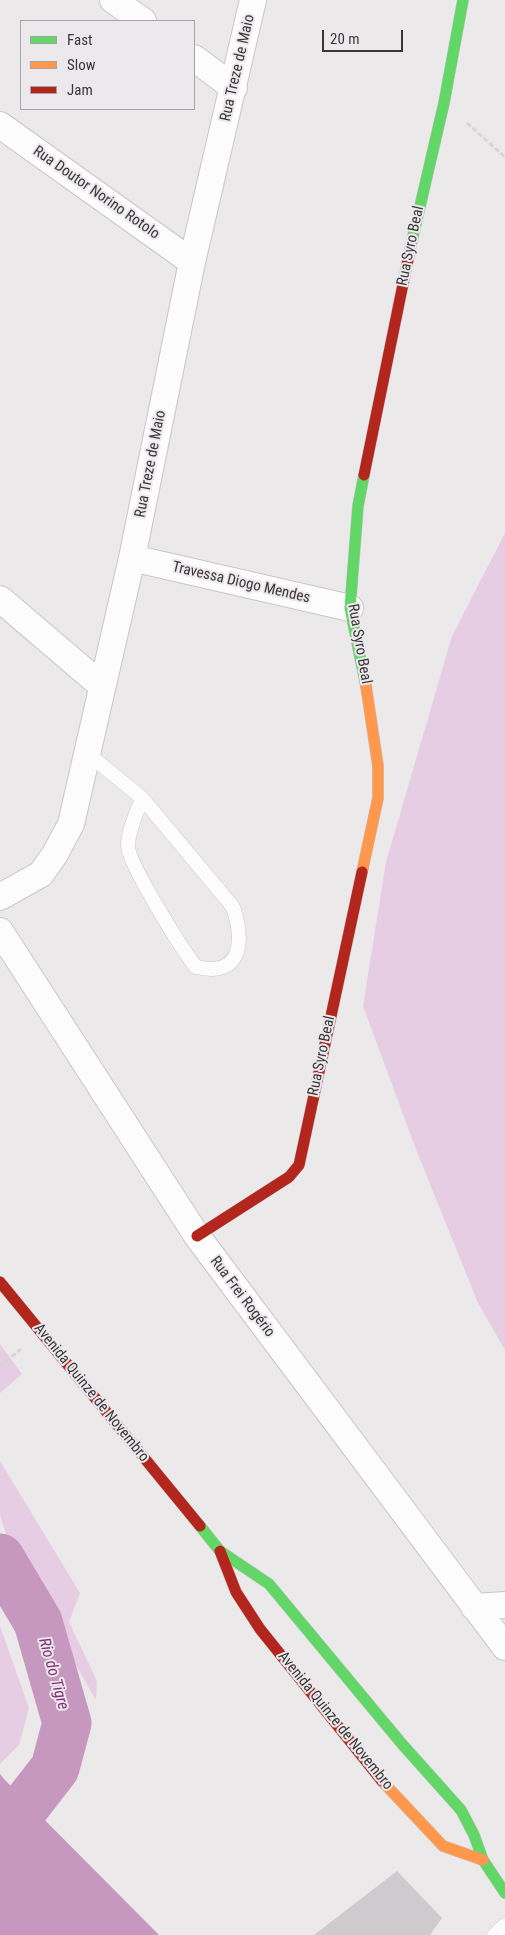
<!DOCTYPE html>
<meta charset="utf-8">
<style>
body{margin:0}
#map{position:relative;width:505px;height:1935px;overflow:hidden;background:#ece9eb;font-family:"Roboto Condensed",sans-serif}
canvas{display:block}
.legend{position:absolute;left:20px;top:20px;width:175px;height:90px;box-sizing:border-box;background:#ede8ec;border:1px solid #a5a1a4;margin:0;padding:6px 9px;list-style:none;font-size:15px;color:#383738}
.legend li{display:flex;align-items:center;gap:10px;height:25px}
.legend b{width:25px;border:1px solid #a5a1a4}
.scale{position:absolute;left:322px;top:30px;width:81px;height:22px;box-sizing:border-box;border:2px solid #383738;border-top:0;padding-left:6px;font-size:15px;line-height:18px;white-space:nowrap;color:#383738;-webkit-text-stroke:4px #ede8ec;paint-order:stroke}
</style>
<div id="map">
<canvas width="505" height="1935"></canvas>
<ul class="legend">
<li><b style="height:6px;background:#63d668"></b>Fast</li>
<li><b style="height:6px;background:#ff974d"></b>Slow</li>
<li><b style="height:6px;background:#b3261e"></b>Jam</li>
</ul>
<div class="scale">20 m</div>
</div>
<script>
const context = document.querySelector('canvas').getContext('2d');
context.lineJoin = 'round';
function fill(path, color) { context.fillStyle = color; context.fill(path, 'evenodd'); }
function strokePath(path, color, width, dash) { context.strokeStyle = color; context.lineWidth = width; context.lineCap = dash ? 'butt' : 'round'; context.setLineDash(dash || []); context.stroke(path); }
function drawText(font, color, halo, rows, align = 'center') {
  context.font = font + ' "Roboto Condensed",sans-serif'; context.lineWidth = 4; context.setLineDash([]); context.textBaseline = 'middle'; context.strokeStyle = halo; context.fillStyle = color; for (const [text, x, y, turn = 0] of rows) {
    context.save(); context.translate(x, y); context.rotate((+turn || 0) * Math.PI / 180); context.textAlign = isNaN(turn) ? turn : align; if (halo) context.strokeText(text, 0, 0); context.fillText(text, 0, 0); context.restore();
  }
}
fill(new Path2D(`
 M505 533V1350L478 1303 417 1152 363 1006 386 862 452 636Z
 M0 1344 22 1374 0 1393Z
 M0 1461 80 1593 69 1622 97 1681 96 1700 70 1655 57 1622 38 1599 7 1538 0 1515Z
 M0 1626 29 1708 19 1745 0 1764Z`), '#e7cde3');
fill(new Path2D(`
 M0 1774 4 1779 159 1935H0Z`), '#c698c0');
strokePath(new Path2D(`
 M0 1558 38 1622 67 1723 55 1768 0 1839`), '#c698c0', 49);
fill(new Path2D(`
 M397 1871 442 1918 430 1935H314Z`), '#cdcbcd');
const lane = new Path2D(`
 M87 753 142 798 233 907C244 940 243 978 196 967 183 951 128 863 128 846 128 830 137 813 142 798
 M494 1935 505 1925`);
const street = new Path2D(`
 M113 0 143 21
 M194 58 234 88
 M0 125 192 262
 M132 558 350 608
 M0 599 102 686
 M0 897 41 874 55 854 71 824 132 558 192 262 253 0
 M0 931 197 1236 505 1647
 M474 1607 505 1605`);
const fast = new Path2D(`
 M411 245 444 103 463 0
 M364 475 358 506 350 608 366 686
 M200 1526 220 1551 269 1584 402 1744 461 1810 474 1835 483 1860 505 1893`);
const slow = new Path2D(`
 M362 872 378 798V766L366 686
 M382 1781 443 1846 483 1860`);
const jam = new Path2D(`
 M364 475 411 245
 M197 1236 289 1177 299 1165 362 872
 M0 1282 200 1526
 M220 1551 236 1592 260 1629 382 1781`);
strokePath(lane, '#c8c6c8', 15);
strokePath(street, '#c8c6c8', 28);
strokePath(fast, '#c8c6c8', 12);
strokePath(slow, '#c8c6c8', 12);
strokePath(jam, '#c8c6c8', 12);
strokePath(new Path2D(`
 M467 123 505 157
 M0 1366 21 1349`), '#d6d5d6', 3, [5, 2.5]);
strokePath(lane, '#fcfcfc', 14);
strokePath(street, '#fcfcfc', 26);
strokePath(fast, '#63d668', 11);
strokePath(slow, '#ff974d', 11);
strokePath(jam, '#b3261e', 11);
drawText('15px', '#383738', '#ede8ec', [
 ["Rua Treze de Maio",238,68,-77],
 ["Rua Doutor Norino Rotolo",96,193,35],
 ["Rua Syro Beal",411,246,-78],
 ["Rua Treze de Maio",151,464,-79],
 ["Travessa Diogo Mendes",241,583,13],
 ["Rua Syro Beal",359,644,80],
 ["Rua Syro Beal",322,1056,-78],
 ["Rua Frei Rogério",242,1297,53],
 ["Avenida Quinze de Novembro",91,1393,51],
 ["Avenida Quinze de Novembro",335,1721,51]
]);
drawText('italic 16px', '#7f3177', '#ede8ec', [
 ["Rio do Tigre",53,1674,74]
]);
</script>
